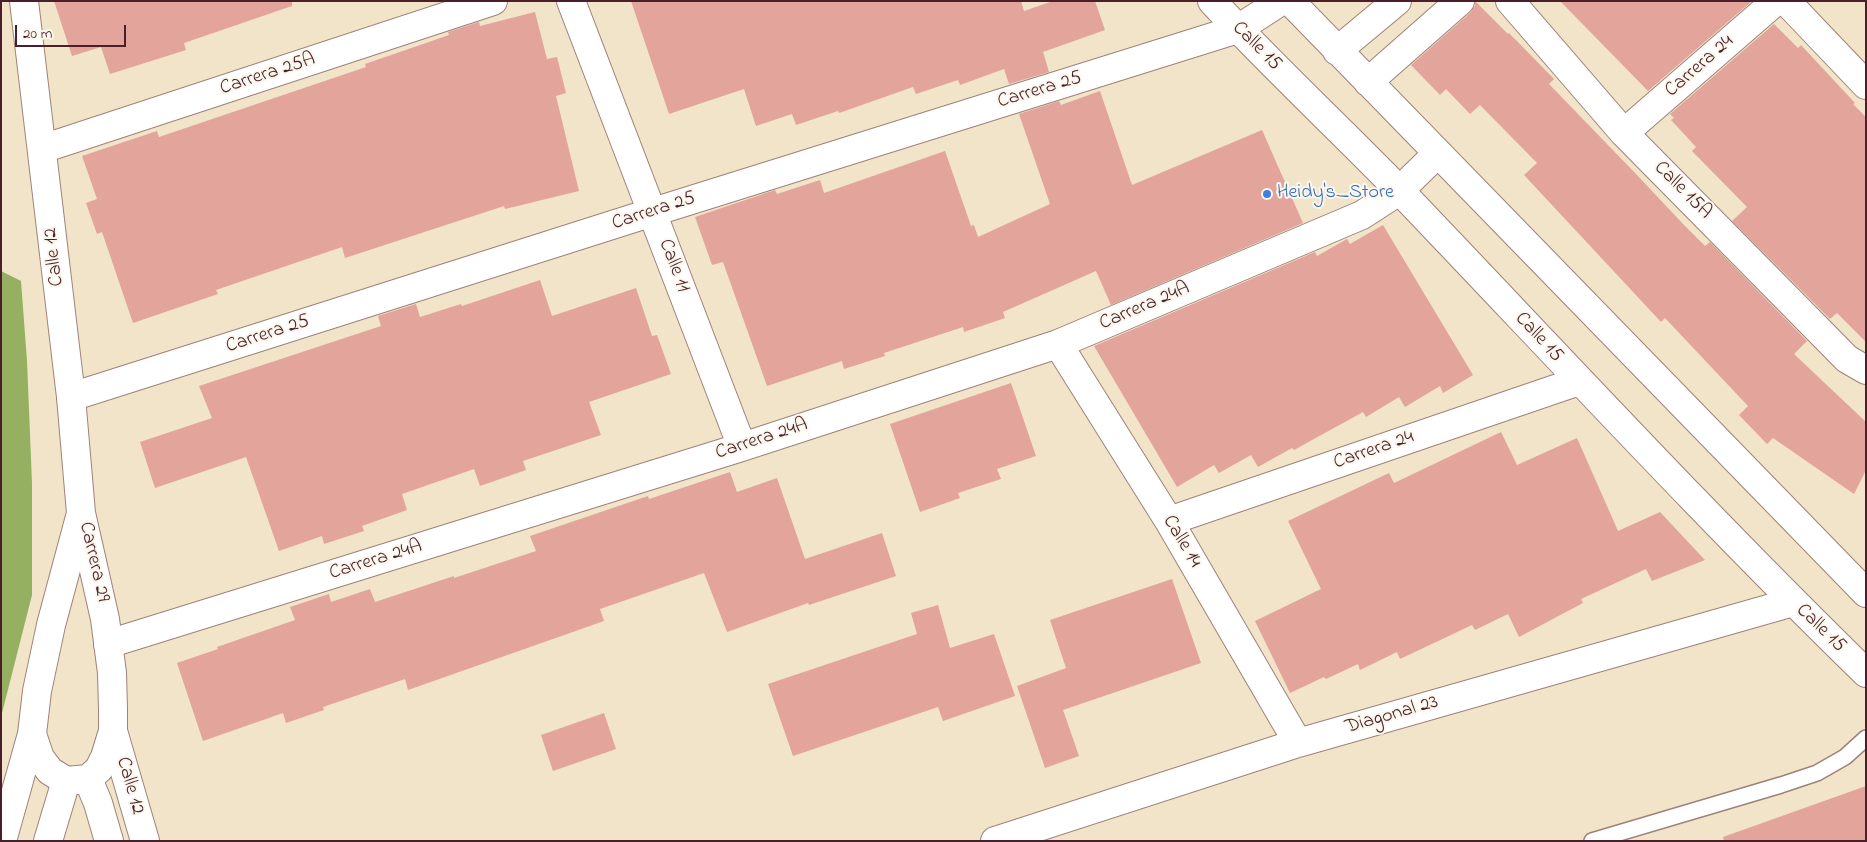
<!DOCTYPE html>
<style>
body{margin:0}
#map{position:relative;width:1867px;height:842px;overflow:hidden;background:#f1e4c8;font-family:"Indie Flower",sans-serif}
canvas{display:block}
.frame{position:absolute;inset:0;border:2px solid #4a1f2b;pointer-events:none}
.scale{position:absolute;left:15px;top:25px;width:111px;height:22px;box-sizing:border-box;border:2px solid #4a1f2b;border-top:0;padding-left:6px;font-size:15px;line-height:18px;white-space:nowrap;color:#4a1f2b;-webkit-text-stroke:4px #fbf7ec;paint-order:stroke}
</style>
<div id="map">
<canvas width="1867" height="842"></canvas>
<div class="frame"></div>
<div class="scale">20 m</div>
</div>
<script>
const context = document.querySelector('canvas').getContext('2d');
context.lineJoin = 'round';
function fill(path, color) { context.fillStyle = color; context.fill(path, 'evenodd'); }
function strokePath(path, color, width, dash) { context.strokeStyle = color; context.lineWidth = width; context.lineCap = dash ? 'butt' : 'round'; context.setLineDash(dash || []); context.stroke(path); }
function drawText(font, color, halo, rows, align = 'center') {
  context.font = font + ' "Indie Flower",sans-serif'; context.lineWidth = 4; context.setLineDash([]); context.textBaseline = 'middle'; context.strokeStyle = halo; context.fillStyle = color; for (const [text, x, y, turn = 0] of rows) {
    context.save(); context.translate(x, y); context.rotate((+turn || 0) * Math.PI / 180); context.textAlign = isNaN(turn) ? turn : align; if (halo) context.strokeText(text, 0, 0); context.fillText(text, 0, 0); context.restore();
  }
}
fill(new Path2D(`
 M1 271 21 281 27 361 32 483V595L1 717Z`), '#95b061');
fill(new Path2D(`
 M54 1H292V6L184 43 186 50 110 74 101 47 72 56Z
 M631 1H1021L1024 11 1053 1H1095L1105 30 1043 52 1049 72 1009 84 1004 69 960 85 958 80 916 94 913 87 839 113 838 111 796 125 792 114 756 126 744 89 669 114Z
 M1475 1 1508 34 1509 33 1554 79 1549 84 1636 174 1684 225 1705 246 1710 242 1807 341 1794 354 1866 422V470L1854 494 1773 438 1767 444 1739 415 1748 406 1665 318 1661 322 1524 175 1537 163 1480 105 1470 114 1446 89 1440 95 1411 65 1470 13 1475 6Z
 M1560 1H1752L1648 91Z
 M535 12 547 59 557 57 566 93 556 96 579 191 505 209 504 206 345 258 342 247 216 290 218 294 133 323 102 232 97 234 86 203 97 199 82 156 157 131 159 137 366 67 365 64 449 35 448 32 479 22 480 26Z
 M1774 24 1798 48 1801 45 1855 103 1853 104 1866 117V342L1837 313 1830 319 1732 221 1747 207 1692 151 1696 147 1671 120 1674 118 1670 114Z
 M1100 91 1132 185 1262 130 1303 223 1111 305 1096 271 1003 312 1005 318 964 332 963 327 884 353 885 356 844 369 842 361 767 386 723 262 712 265 695 217 775 190 777 194 820 180 824 193 945 151 971 226 974 225 978 237 1050 204 1019 114 1059 101 1061 105Z
 M1383 225 1473 375 1443 393 1440 386 1405 407 1399 397 1366 417 1363 412 1294 450 1292 448 1258 467 1251 455 1219 473 1214 465 1177 487 1094 346 1315 252 1317 256 1347 239 1350 244Z
 M540 280 552 316 636 288 652 336 657 335 671 374 589 402 601 435 523 461 526 470 480 486 474 469 402 494 407 510 362 526 364 531 324 544 322 536 279 551 246 457 155 488 140 442 212 418 199 386 381 326 378 316 416 304 420 317 461 304 462 306Z
 M1011 383 1036 456 997 469 1001 479 958 493 960 498 920 512 890 424Z
 M1501 432 1517 465 1577 438 1618 531 1660 512 1705 560 1652 581 1646 569 1581 599 1583 603 1519 637 1508 614 1475 630 1472 625 1400 659 1397 652 1360 670 1358 664 1326 679 1324 677 1290 693 1255 621 1321 589 1288 521 1389 473 1394 483Z
 M730 472 737 492 777 478 805 559 882 533 896 576 809 605 808 603 727 632 704 573 600 609 604 621 408 690 405 679 323 707 324 710 286 723 283 713 203 741 177 663 218 649 217 647 295 620 290 607 329 594 331 602 370 589 375 602 454 576V578L536 551 530 536 648 496 649 499Z
 M1172 579 1201 663 1063 710 1079 756 1045 768 1017 686 1066 668 1050 620Z
 M938 605 950 648 994 634 1015 696 943 721 938 707 793 756 768 684 917 634 911 613Z
 M604 713 616 749 553 771 541 735Z
 M1866 786V841H1724L1723 837Z`), '#e3a49b');
const service = new Path2D(`
 M1592 841 1781 785 1817 773 1845 757 1866 738`);
const minor = new Path2D(`
 M571 1 742 447
 M1212 1C1273 67 1339 128 1401 192 1555 353 1706 517 1866 673
 M1290 1 1866 593
 M1510 1 1624 133 1847 359 1866 370
 M1786 1 1866 85
 M1337 51 1397 1
 M1368 82 1460 1
 M1624 133 1776 1
 M42 149 493 1
 M1058 344 1169 521 1298 743
 M71 397 653 212 1238 29 1281 1
 M1169 521 1579 381
 M108 644 742 447 1058 344 1362 215 1399 191 1438 153
 M113 731 145 841
 M88 779 98 803 109 841
 M995 841 1298 743 1793 602`);
const secondary = new Path2D(`
 M24 1 71 397 81 513 105 619 112 673 113 709V731L105 757 99 769 88 779 66 781 50 771 40 758 32 734
 M2 841 32 734 37 691 51 625 80 517
 M48 841 66 781`);
strokePath(service, '#9e827a', 18);
strokePath(minor, '#9e827a', 30);
strokePath(secondary, '#9e827a', 30);
strokePath(service, '#fff', 15);
strokePath(minor, '#fff', 28);
strokePath(secondary, '#fff', 28);
for (const [x, y, r, color] of [
 [1267,194,5,"#3f7fe0"]
]) { const dot = new Path2D(); dot.arc(x, y, r, 0, 2 * Math.PI); context.fillStyle = color; context.fill(dot); strokePath(dot, '#fbf7ec', 2); }
drawText('20px', '#4a1f2b', '#fbf7ec', [
 ["Calle 15",1256,47,45],
 ["Carrera 24",1700,67,-41],
 ["Carrera 25A",268,75,-18],
 ["Carrera 25",1040,91,-17],
 ["Calle 15A",1682,191,45],
 ["Carrera 25",654,212,-18],
 ["Calle 12",55,257,-97],
 ["Calle 11",673,266,69],
 ["Carrera 24A",1145,307,-23],
 ["Carrera 25",268,335,-18],
 ["Calle 15",1538,338,47],
 ["Carrera 24A",762,440,-18],
 ["Carrera 24",1374,451,-19],
 ["Calle 14",1181,542,59],
 ["Carrera 24A",376,561,-17],
 ["Carrera 29",93,562,77],
 ["Calle 15",1820,629,44],
 ["Diagonal 23",1392,716,-16],
 ["Calle 12",129,786,74]
]);
drawText('20px', '#366cbe', '#fbf7ec', [
 ["Heidy's_Store",1277,194]
], 'left');
</script>
